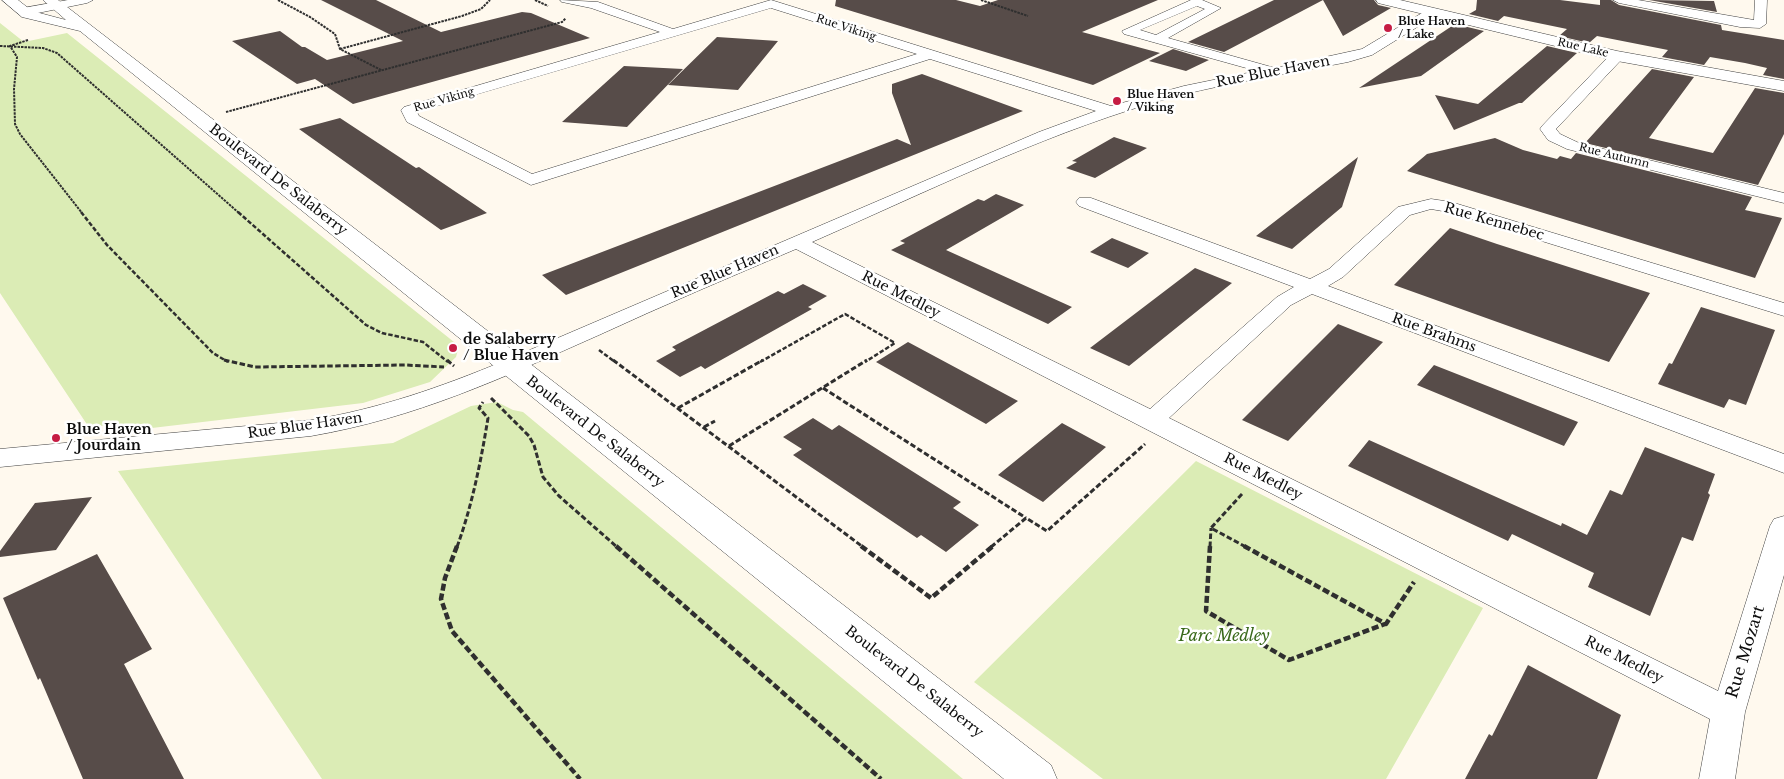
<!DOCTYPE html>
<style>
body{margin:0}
canvas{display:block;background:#fff9ee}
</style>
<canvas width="1784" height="779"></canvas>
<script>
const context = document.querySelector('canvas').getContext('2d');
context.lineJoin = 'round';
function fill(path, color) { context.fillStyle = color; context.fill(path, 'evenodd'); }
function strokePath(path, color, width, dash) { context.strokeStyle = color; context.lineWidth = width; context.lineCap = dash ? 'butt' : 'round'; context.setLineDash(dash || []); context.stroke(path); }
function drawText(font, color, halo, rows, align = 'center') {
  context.font = font + ' "Libre Baskerville",serif'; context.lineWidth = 5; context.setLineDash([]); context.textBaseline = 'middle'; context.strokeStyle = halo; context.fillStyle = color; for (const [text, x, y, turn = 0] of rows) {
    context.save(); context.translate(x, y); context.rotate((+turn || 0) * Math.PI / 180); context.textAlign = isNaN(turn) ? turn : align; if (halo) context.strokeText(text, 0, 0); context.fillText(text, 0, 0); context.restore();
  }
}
fill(new Path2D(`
 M0 23 24 42 67 33 459 346 456 357 430 382 363 403 135 430 134 425 88 426 0 293Z
 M497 402 513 410 523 412 963 779H322L118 471 393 443 471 406Z
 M1196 461 1483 608 1386 779H1103L974 682Z`), '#dbecb5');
fill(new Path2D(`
 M321 0H376L441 32 522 12 531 13 590 38 353 104 315 79 297 84 232 41 280 31 302 47H305L327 60 403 41Z
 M836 0H956L980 6 998 0H1158L1082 32 1160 53 1093 85 835 6Z
 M1274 0H1374L1378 5 1391 8 1343 36 1323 0 1224 52 1188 42Z
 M1477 0H1560L1600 5V0H1611L1619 5 1721 25 1722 30 1784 40V79L1763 75 1767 68 1745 63 1710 57 1704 65 1662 57 1668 50 1597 36 1589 43 1559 36 1567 29 1504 16 1498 21 1469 14 1476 10Z
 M1649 0 1714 1 1717 12Z
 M1455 24 1484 31 1421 76 1359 88Z
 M717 37 778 41 738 90 668 85Z
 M1547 46 1577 53 1522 103H1519L1454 130 1435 95 1478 104Z
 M1173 49 1209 60 1186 71 1149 61Z
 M624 66 683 69 627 127 562 122Z
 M1652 69 1694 77 1649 138 1713 153 1755 88 1784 93V134L1758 185 1585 143Z
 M922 74 1023 111 566 295 542 275 897 139 911 145 892 93V84Z
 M340 118 416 168 419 167 487 213 441 230 299 129Z
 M1114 137 1147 148 1095 178 1066 168 1077 162 1072 161Z
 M1495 138 1523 150 1557 159 1560 156 1571 159 1576 153 1752 197 1745 210 1782 218 1755 278 1407 171 1427 154Z
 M1358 157 1342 207 1292 249 1256 236Z
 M996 194 1024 205 946 250 1072 307 1048 324 891 250 905 243 900 241 978 199 984 201Z
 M1450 228 1497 244 1650 293 1609 362 1394 285Z
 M1112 238 1149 253 1128 268 1090 252Z
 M1195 268 1232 283 1129 366 1090 348Z
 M803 284 827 296 808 307 812 309 705 369 701 366 680 377 656 361 676 350 672 347 778 291 784 294Z
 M1701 307 1775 330 1746 405 1729 399 1724 408 1658 384 1669 363 1672 364Z
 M1338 324 1383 342 1288 441 1242 420Z
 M908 342 1018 401 986 424 876 362Z
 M1434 365 1490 387 1578 422 1564 446 1417 385Z
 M813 418 832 430 839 425 961 502 953 508 979 525 946 552 921 535 917 538 793 455 802 449 783 437Z
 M1062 423 1106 447 1043 502 998 475Z
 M1369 440 1561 526 1562 523 1587 535 1610 490 1622 495 1645 447 1715 474 1708 493 1710 495 1693 541 1682 537 1650 616 1588 587 1594 573 1512 534 1508 541 1348 466Z
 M92 497 56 550 0 557V551L35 503Z
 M97 554 152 649 124 664 184 779H83L40 678 38 680 3 598Z
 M1528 665 1621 715 1597 779H1465L1489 734 1492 736Z`), '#574c49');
const minor = new Path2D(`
 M68 0H93L87 3 23 16 17 12 23 8Z
 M560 0 598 2 673 29 771 0 1111 106 1184 86 1257 71 1124 34 1122 31 1191 0H1202L1221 8 1168 38 1275 68 1362 49 1427 10H1435L1437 13 1435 16 1372 55 1348 62C1283 75 1216 84 1152 103 1035 138 924 193 812 242L1150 409 1277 297 1294 287 1079 206 1076 202 1079 198H1091L1310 279 1329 269 1398 207 1431 199 1451 202 1784 303V316L1448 212 1431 209 1410 215 1343 277 1328 286 1784 454V473L1312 294 1291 305 1169 418 1718 691 1770 526 1774 519 1784 516V575L1745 712 1735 779H1699L1710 719 796 249C730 277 664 305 599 335 502 378 416 418 311 436L0 467V449L311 420C379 409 441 387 504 361L1039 132 1096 111 930 59 531 185 407 122 401 110 404 107 660 32 591 8 562 2ZM1197 6 1205 9 1156 35 1140 30ZM771 8 917 54 532 174 419 116 417 112Z
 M1613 0H1638L1754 20 1755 0H1767L1766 24 1760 28 1740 27 1619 3Z
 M1617 52 1622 53 1624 56 1622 59 1556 129 1560 134 1579 143 1784 193V203L1567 149 1548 140 1540 129 1542 126 1612 53Z`);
const tertiary = new Path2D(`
 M2 0H18L32 11 66 20 43 0H58L1051 765 1057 779H1004L80 31 22 17Z
 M1376 0H1400L1617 51 1784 81V91L1617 61 1378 3Z`);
strokePath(minor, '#404040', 1);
strokePath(tertiary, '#404040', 1);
strokePath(new Path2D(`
 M278 0 310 17 335 34 340 49 381 70
 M535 0 548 6
 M981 0 1028 16
 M28 40 10 46 17 57 14 89 15 124 20 134 82 213
 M0 46 43 48 57 53 239 213
 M340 49 462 16 481 9 490 0
 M226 112 562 22 566 18`), '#2f2f2f', 2, [2.5, 1]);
strokePath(new Path2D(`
 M81 212 107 245 213 353 228 362
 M238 212 366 325 382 333 423 342 448 362
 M599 350 615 362
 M760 362 845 314 895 343 865 362`), '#2f2f2f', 2.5, [4.5, 2]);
strokePath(new Path2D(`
 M224 360 255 367 405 365 444 367
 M447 360 454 366
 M613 360 863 547
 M823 388 1026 518
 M491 398 529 436 534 445 543 477 559 496 617 547
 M678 408 763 360
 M704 427 715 421
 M729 446 867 360
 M1242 494 1211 528 1246 547
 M457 547C472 506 481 461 488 418L479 408 483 402
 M991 547 1026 518 1047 531 1145 444
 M1210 547 1211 528`), '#2f2f2f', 3, [5.5, 2.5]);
strokePath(new Path2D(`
 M457 546 445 578 441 599 452 631 580 779
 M616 546 881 779
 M861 546 931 598 993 546
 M1210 546 1206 611 1289 660 1385 624
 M1244 546 1386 624 1414 582`), '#2f2f2f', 4.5, [7, 3]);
fill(minor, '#fff');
fill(tertiary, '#fff');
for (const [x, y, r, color] of [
 [1388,28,5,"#c61d44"],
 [1117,101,5,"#c61d44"],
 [453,348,5,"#c61d44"],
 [56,438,5,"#c61d44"]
]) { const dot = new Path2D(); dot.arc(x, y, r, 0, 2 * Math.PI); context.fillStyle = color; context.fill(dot); strokePath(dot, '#fff', 2); }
drawText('bold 11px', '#0d0d0d', '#fff', [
 ["Blue Haven",1398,22],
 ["/ Lake",1398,35],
 ["Blue Haven",1127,95],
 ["/ Viking",1127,108]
], 'left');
drawText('11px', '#0d0d0d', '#fff', [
 ["Rue Viking",846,28,18],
 ["Rue Lake",1583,48,13],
 ["Rue Viking",444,100,-16],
 ["Rue Autumn",1614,156,14]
]);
drawText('14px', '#0d0d0d', '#fff', [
 ["Rue Blue Haven",1273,72,-11],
 ["Boulevard De Salaberry",278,180,38],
 ["Rue Kennebec",1494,222,16],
 ["Rue Blue Haven",725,272,-23],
 ["Rue Medley",901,295,27],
 ["Rue Brahms",1434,333,20],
 ["Rue Blue Haven",305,426,-8],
 ["Boulevard De Salaberry",595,432,38],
 ["Rue Medley",1263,477,27],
 ["Rue Medley",1624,660,27],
 ["Boulevard De Salaberry",914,682,38]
]);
drawText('bold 14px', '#0d0d0d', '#fff', [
 ["de Salaberry",463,340],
 ["/ Blue Haven",463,356],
 ["Blue Haven",66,430],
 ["/ Jourdain",66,446]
], 'left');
drawText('italic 16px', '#39691a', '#fff', [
 ["Parc Medley",1224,636]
]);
drawText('16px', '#0d0d0d', '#fff', [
 ["Rue Mozart",1746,652,-73]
]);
</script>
